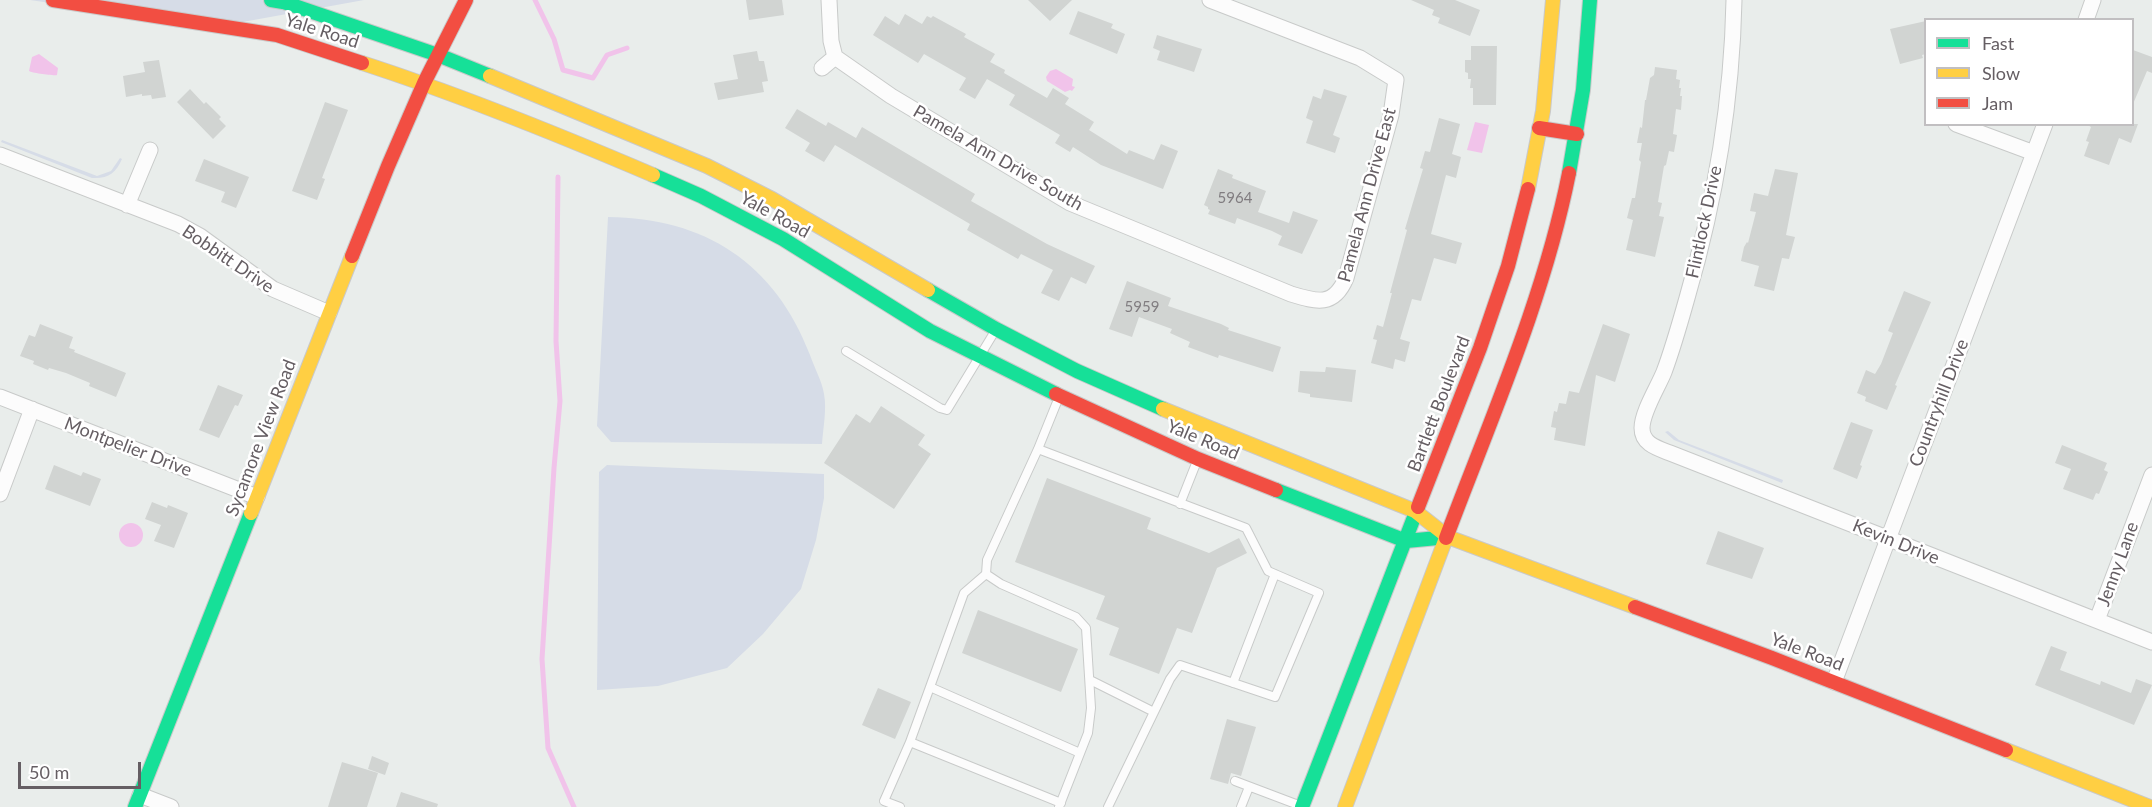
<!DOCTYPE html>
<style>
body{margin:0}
#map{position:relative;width:2152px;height:807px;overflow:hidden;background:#e9edeb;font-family:Lato,sans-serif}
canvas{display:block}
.legend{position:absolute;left:1924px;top:18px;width:210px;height:108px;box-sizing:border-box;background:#fff;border:2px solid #c1bfc1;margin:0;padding:8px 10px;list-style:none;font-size:18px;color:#655e63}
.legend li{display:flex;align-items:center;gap:12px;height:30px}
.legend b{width:30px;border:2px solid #c1bfc1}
.scale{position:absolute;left:18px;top:762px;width:123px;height:27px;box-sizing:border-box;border:3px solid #655e63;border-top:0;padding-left:8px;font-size:18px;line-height:21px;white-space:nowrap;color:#655e63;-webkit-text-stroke:4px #fff;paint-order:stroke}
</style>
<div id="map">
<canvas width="2152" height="807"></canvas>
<ul class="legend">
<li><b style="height:8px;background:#16e098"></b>Fast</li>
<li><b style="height:8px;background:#ffcf43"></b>Slow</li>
<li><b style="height:8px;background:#f24e42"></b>Jam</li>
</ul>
<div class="scale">50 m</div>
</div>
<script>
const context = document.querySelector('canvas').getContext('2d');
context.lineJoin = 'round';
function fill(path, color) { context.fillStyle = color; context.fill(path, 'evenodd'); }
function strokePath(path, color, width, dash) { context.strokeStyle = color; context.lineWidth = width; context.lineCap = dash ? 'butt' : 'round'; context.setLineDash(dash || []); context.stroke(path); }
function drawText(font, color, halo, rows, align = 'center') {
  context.font = font + ' Lato,sans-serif'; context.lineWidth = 5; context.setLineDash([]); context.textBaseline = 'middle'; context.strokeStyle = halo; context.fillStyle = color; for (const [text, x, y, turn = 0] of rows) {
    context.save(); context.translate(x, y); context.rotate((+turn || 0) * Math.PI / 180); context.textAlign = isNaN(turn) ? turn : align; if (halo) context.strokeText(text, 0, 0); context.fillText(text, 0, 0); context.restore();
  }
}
fill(new Path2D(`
 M30 0H364L215 27Z
 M2 140 97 176 111 171 120 158 122 159C116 173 108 179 92 178L1 142Z
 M608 217C705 218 775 263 810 355 814 367 822 381 824 394 827 409 823 429 822 444L611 442 597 426Z
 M1668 431 1679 440 1783 480 1782 483 1674 440 1665 432Z
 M607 465 824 474V498L816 540 801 589 763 634 727 668 658 686 597 690 599 472Z`), '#d6dce7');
fill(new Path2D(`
 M39 54 58 68 57 75C54 76 32 73 29 71L32 57Z
 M1056 69 1073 79 1072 86 1075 87 1072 91 1070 90 1065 92 1047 81 1046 77 1050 71Z
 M1475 122 1489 125 1482 153 1467 150Z
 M119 535a12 12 0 1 1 24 0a12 12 0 1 1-24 0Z`), '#f1c3ea');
strokePath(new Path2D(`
 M535 0 554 39 563 70 593 78 607 55 627 48
 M558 177 556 341 560 401 554 468 542 659 548 748 574 807`), '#f1c3ea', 5);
fill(new Path2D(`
 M746 0H782L784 15 749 20Z
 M1028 0H1072L1050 21Z
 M1411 0H1455L1480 10 1470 36 1438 23 1440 18 1432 15 1434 10Z
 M1078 11 1113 24 1111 28 1125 34 1117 54 1069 34Z
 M905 14 922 24 927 16 931 18 933 16 966 34 964 37 995 54 990 62 1005 70 1004 73 1047 98 1053 88 1069 98 1065 104 1094 122 1089 130 1127 154 1129 150 1154 160 1161 144 1178 151 1163 189 1101 165 1073 147 1070 152 1055 143 1060 135 1009 105 1015 95 987 79 975 99 959 90 966 78 924 54 918 63 873 35 885 16 899 25Z
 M1926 21V54L1922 55 1923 58 1900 64 1890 29Z
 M1157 35 1202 49 1194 72 1157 60 1160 51 1153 48Z
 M1471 46H1497L1496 105H1473V88H1470L1471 79H1468V73L1465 72V60H1471Z
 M2133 50 2152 57V73L2147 71 2133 104Z
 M757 51 759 61H764L768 81 762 82 764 92 718 100 714 83 738 79 733 55Z
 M159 60 166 97 152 99 151 95 142 96V94L126 97 123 76 145 72 143 62Z
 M1655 67 1677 70 1676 79 1680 80 1679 88H1681L1680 96H1682L1681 110 1676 109 1673 134 1677 135 1674 152 1669 151 1666 165 1664 166 1658 202 1662 203 1659 216 1664 217 1655 257 1626 250 1633 220 1627 218 1632 198H1635L1641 162 1639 160 1642 143H1637L1640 127 1642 128 1645 100H1646L1650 78 1654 75Z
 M190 89 204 104 206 102 221 117 219 119 226 126 213 139 177 102Z
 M1324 89 1347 96 1333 135 1340 138 1335 153 1306 143 1313 121 1306 118 1313 96 1321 99Z
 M325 102 348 110 322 178 325 179 317 200 292 191Z
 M797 109 826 126 828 122 856 138 862 127 975 194 971 201 1047 244 1095 266 1086 284 1071 277 1059 301 1041 293 1053 270 1021 254 1018 259 967 230 970 224 835 145 824 162 805 151 810 143 785 128Z
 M1439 118 1460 124 1452 154 1461 157 1456 178 1446 175 1431 234 1462 243 1456 264 1434 258 1421 301 1412 299 1400 339 1410 342 1405 362 1395 359 1393 369 1371 363 1377 340 1373 339 1377 325 1383 327 1392 293H1390L1407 230 1405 229 1423 169 1420 168 1425 151 1430 152Z
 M2086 124H2138L2131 143 2119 138 2109 165 2084 156 2089 142 2086 141 2091 127Z
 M204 159 249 177 236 208 221 202 225 192 195 181Z
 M1218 169 1233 175 1232 178 1266 191 1258 212 1289 223 1293 211 1318 220 1302 254 1278 245 1282 236 1272 231 1237 218 1235 224 1208 214 1210 210 1208 209V207L1204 205Z
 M1775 169 1798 173 1786 235 1795 237 1789 259 1782 258 1774 291 1754 286 1759 266 1741 261 1744 247 1747 242 1748 243 1756 212 1750 211 1754 193 1768 196Z
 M1127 281 1171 298 1168 306 1221 324 1229 328 1228 330 1281 347 1273 372 1219 355 1218 358 1188 347 1190 342 1170 333 1172 329 1139 317 1132 337 1109 329Z
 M1904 291 1931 302 1895 385 1897 386 1887 410 1865 401 1866 397 1857 393 1866 370 1875 374 1881 364 1893 333 1888 331Z
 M40 324 73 337 69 348 75 350 74 352 126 373 116 397 89 386 90 383 66 373 49 368 48 370 33 364 34 361 20 356 29 335 35 337Z
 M1603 324 1630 334 1615 382 1596 375 1585 446 1554 440 1556 428 1551 427 1554 411 1557 412 1559 403 1566 404 1569 391 1579 393Z
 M1326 367 1356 370 1352 402 1310 397V394L1298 392 1300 371 1325 372Z
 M218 385 243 395 238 406 235 405 219 438 199 430Z
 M881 406 925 435 918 445 931 454 894 509 824 463 856 414 870 423Z
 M1851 422 1873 430 1860 465 1862 466 1857 479 1833 469Z
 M2062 445 2107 463 2104 470 2108 472 2099 494 2096 493 2093 500 2063 489 2071 469 2055 463Z
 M54 465 81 476 83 472 101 479 90 506 45 489Z
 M1047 478 1151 518 1147 529 1209 553 1239 538 1247 553 1217 568 1192 633 1177 628 1159 674 1109 655 1119 628 1096 619 1105 596 1015 562Z
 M152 502 167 508 168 505 188 513 174 548 154 541 161 525 145 519Z
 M1718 531 1764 548 1752 579 1706 564Z
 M978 610 1078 649 1061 692 962 653Z
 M2051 646 2067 652 2060 670 2100 685 2101 681 2131 693 2136 679 2152 685 2134 725 2035 685Z
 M878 688 911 702 895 739 862 725Z
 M1227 719 1256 727 1241 776 1231 773 1228 784 1210 779Z
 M372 756 389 763 385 775 368 769Z
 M342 762 378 773 367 807H328Z
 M401 792 438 804 437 807H396Z`), '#d1d4d2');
const lane = new Path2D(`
 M846 351 940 408 947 410 995 331
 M1038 449 1246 528 1268 571 1319 593 1275 697 1180 665 1170 679 1108 807
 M1180 504 1197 461
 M986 574 964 593 930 687 1080 753
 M1090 680 1154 712
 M1233 683 1275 574
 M930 687 910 742 1061 803
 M1235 781 1301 806
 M900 807 884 801 910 742
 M1059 807 1088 733 1091 708 1086 628 1076 617 1001 584 986 574 987 560 1038 449 1059 397
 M1241 807 1249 787`);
const street = new Path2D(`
 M829 0 831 41 835 57 891 96 1070 203 1291 294C1317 302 1334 307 1346 278L1391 115 1396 80 1360 58 1210 0
 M1734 0C1732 100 1715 202 1687 298 1680 323 1673 348 1664 372 1658 387 1642 412 1642 428 1642 444 1657 448 1670 453L2152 642
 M2086 20 2093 0
 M822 68 835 57
 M1956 124 2034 153
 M0 155 178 224 200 236 273 289 329 313
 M127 205 150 150
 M0 397 257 497
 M0 494 32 409
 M2097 620 2152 475
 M1834 682 2045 124
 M140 795 171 807`);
const fast = new Path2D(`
 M271 0 283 2 438 55 490 76
 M1569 173 1583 90 1590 0
 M653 175 701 196 783 239 930 331 1056 394
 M928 290 996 329 1077 371 1163 409
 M1276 490 1406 541 1448 537
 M135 807 251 513
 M1302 807 1418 507`);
const slow = new Path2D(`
 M362 63C461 95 557 134 653 175
 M490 76 707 166 772 199 928 290
 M1528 189 1543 111 1553 0
 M1163 409 1415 511 1448 537 1635 607
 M251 513 352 256
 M2006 750 2150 807
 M1345 807 1446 538`);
const jam = new Path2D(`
 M53 0 277 35 362 63
 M1539 128 1577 134
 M352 256 388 166 424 83 466 0
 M1056 394 1198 459 1276 490
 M1418 507 1480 348 1508 266 1528 189
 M1446 538C1491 418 1544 299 1569 173
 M1635 607 1772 658 2006 750`);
strokePath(lane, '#c8cac9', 10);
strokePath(street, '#c8cac9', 17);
strokePath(fast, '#c9c9c9', 16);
strokePath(slow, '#c9c9c9', 16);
strokePath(jam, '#c9c9c9', 16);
strokePath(lane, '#fcfcfc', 8);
strokePath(street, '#fcfcfc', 15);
strokePath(fast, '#16e098', 14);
strokePath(slow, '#ffcf43', 14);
strokePath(jam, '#f24e42', 14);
drawText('15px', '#817d80', null, [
 ["5964",1235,198],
 ["5959",1142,307]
]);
drawText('18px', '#655e63', '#fff', [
 ["Yale Road",322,31,18],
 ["Pamela Ann Drive South",998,158,30],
 ["Pamela Ann Drive East",1367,195,-75],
 ["Yale Road",775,215,29],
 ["Flintlock Drive",1704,222,-78],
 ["Bobbitt Drive",228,259,34],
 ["Countryhill Drive",1939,403,-69],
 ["Bartlett Boulevard",1439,404,-69],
 ["Sycamore View Road",261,438,-69],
 ["Yale Road",1203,440,23],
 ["Montpelier Drive",128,447,21],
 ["Kevin Drive",1896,542,22],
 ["Jenny Lane",2118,564,-70],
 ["Yale Road",1807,652,21]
]);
</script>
